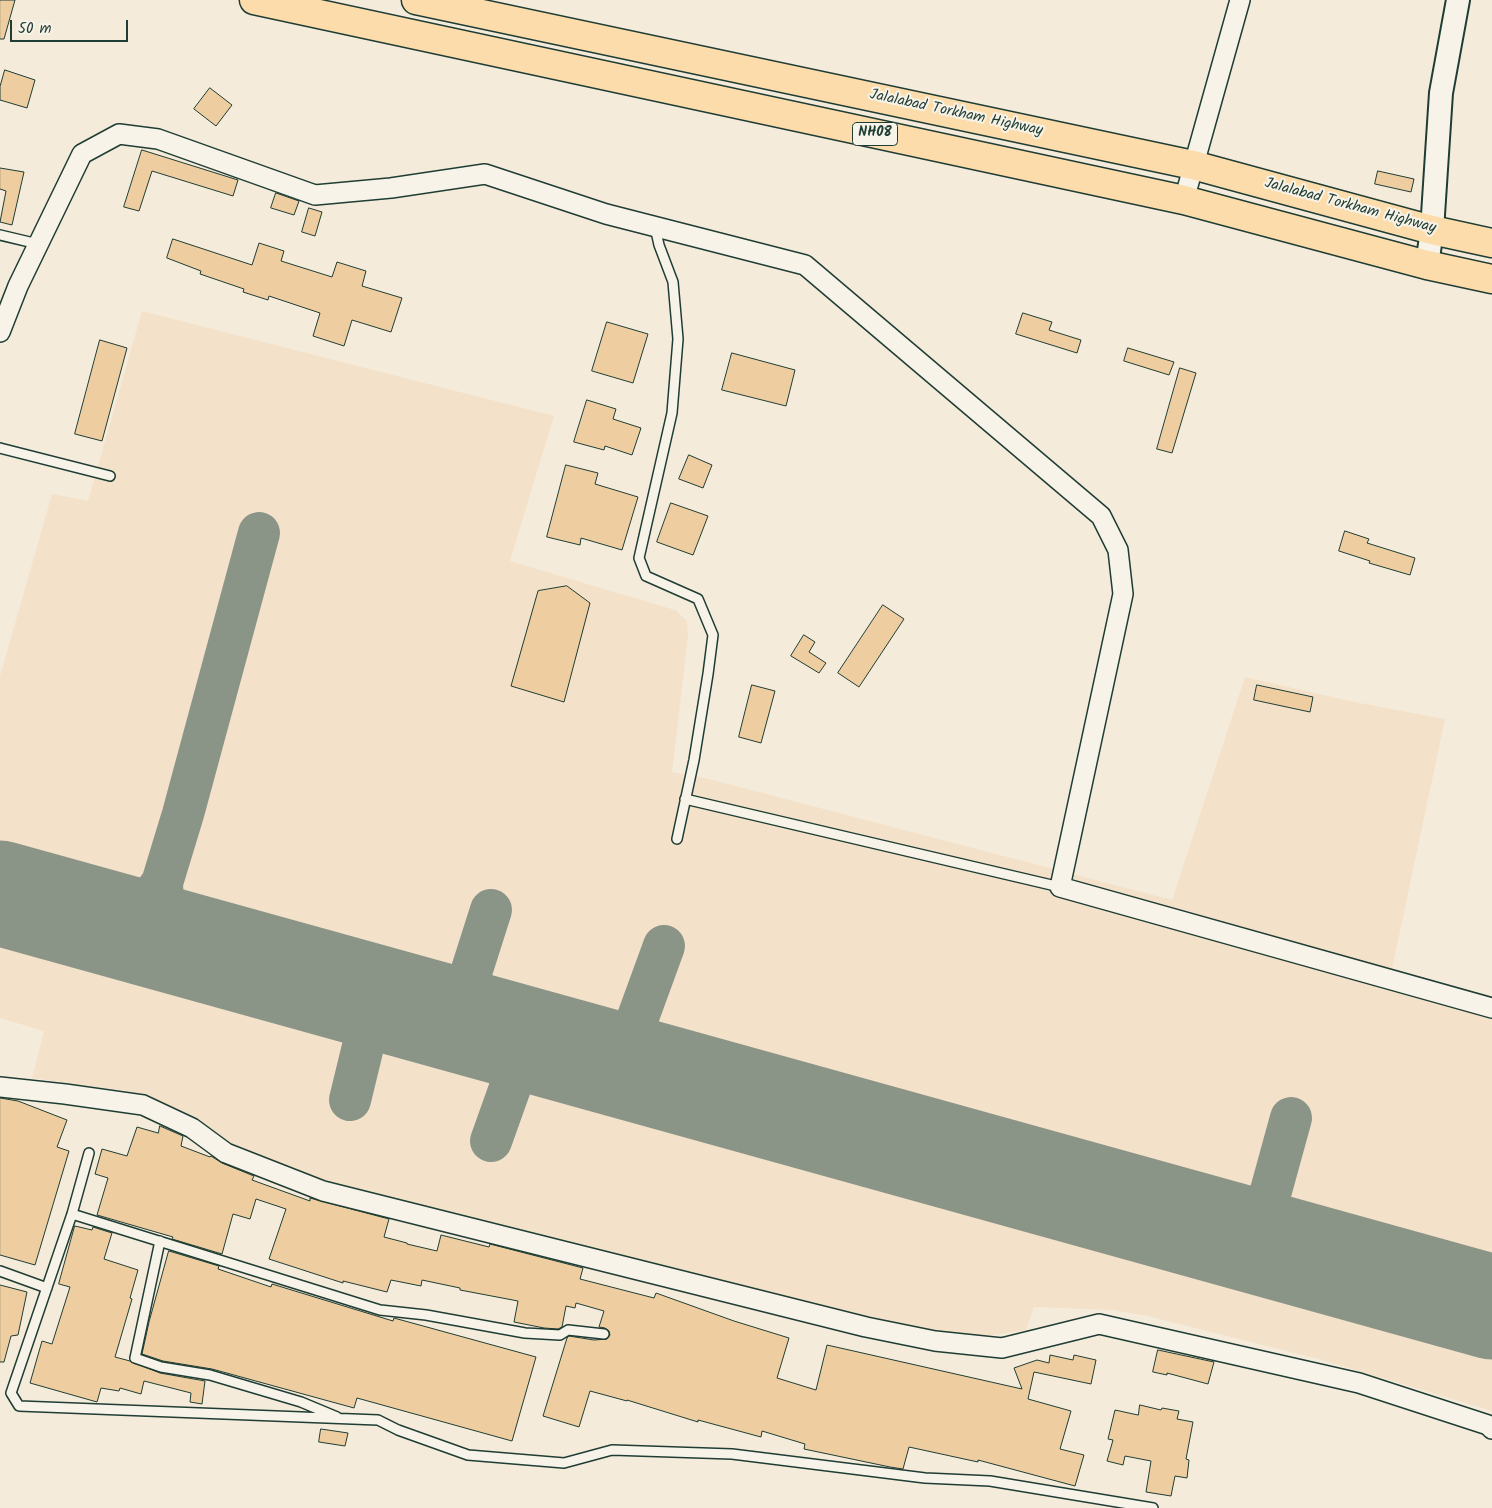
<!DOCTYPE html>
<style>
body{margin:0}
#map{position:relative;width:1492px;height:1508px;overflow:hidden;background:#f5ebda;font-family:Kalam,sans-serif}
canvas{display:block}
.scale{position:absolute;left:10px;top:20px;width:118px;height:22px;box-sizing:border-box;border:2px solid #1f3d34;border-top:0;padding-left:6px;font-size:15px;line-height:18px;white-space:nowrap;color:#1f3d34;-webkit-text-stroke:4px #f7f3e8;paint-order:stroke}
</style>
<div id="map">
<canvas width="1492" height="1508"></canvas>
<div class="scale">50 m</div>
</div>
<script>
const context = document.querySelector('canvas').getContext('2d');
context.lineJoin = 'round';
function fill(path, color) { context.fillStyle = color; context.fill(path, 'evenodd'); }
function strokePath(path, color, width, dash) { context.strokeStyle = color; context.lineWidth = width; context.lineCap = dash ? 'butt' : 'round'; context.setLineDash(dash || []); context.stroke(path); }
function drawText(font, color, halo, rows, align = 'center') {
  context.font = font + ' Kalam,sans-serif'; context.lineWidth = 4; context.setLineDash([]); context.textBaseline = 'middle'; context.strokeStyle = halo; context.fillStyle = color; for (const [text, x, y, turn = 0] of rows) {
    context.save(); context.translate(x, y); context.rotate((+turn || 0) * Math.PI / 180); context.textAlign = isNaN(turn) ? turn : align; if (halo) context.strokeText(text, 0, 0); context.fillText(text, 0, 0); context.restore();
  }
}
fill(new Path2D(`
 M142 311 554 416 510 561 675 610 687 621 688 637 672 772 709 779 1172 900 1245 677 1354 702 1445 719 1392 969 1492 998V1411L1322 1360 1147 1316 1113 1310 1034 1307 1026 1330 971 1338 926 1330 343 1192 265 1161 127 1091 32 1078 44 1031 0 1018V676L52 494 88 501Z`), '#f3e2c9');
strokePath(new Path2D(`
 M162 883C163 927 179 937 218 953
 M92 919 118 917 129 914 141 907 151 898 162 883 183 814 259 533
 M456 1020 491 910
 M637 1020C641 1033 644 1049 653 1060 666 1075 690 1082 708 1089
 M550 1047H588L608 1042 624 1036 637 1020 664 946
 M350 1100 375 997
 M491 1141 527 1040
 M1269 1198C1270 1209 1271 1222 1277 1232 1288 1249 1324 1258 1342 1265
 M1192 1225 1223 1228 1238 1226 1257 1215 1269 1198 1291 1118`), '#8a9487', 42);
strokePath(new Path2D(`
 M0 893 1492 1307`), '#8a9487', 105);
const building = new Path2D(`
 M0 0H15L4 39H0Z
 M5 70 35 80 27 108 0 100V87Z
 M210 88 232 105 216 126 194 109Z
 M142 150 238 180 233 196 152 171 139 211 124 207Z
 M0 168 24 172 12 225 0 222 6 191 0 189Z
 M1378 171 1414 179 1411 192 1375 184Z
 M276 193 299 201 294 215 271 208Z
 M309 208 322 212 315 236 302 232Z
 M173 239 252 265 259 243 284 251 281 261 332 277 337 262 366 271 362 286 402 298 391 332 352 320 344 346 313 336 320 313 269 296 268 300 243 292 244 289 200 274 201 271 167 258Z
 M1023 313 1052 322 1049 330 1081 340 1077 353 1016 334Z
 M607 322 648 334 633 383 592 371Z
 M100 340 127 348 102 441 75 434Z
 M1128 348 1174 362 1169 375 1124 361Z
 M732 353 795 370 786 406 722 390Z
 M1180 368 1196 373 1172 453 1157 449Z
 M587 400 616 409 613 419 641 428 632 455 605 446 604 450 574 442Z
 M689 455 712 465 703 488 679 479Z
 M566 465 598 473 595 484 638 497 622 550 581 538 580 545 547 537Z
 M671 503 708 516 693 555 657 542Z
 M1345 531 1369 539 1367 543 1415 558 1410 575 1369 563 1370 561 1339 551Z
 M567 586 590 603 564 702 511 686 538 591Z
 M883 605 904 619 859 687 838 673Z
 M804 635 815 642 809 652 826 663 819 673 791 656Z
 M752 685 775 691 761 743 739 737Z
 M1257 685 1313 697 1310 712 1254 700Z
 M0 1098 18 1101 67 1120 57 1147 69 1151 35 1265 0 1255Z
 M160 1126 183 1136 181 1146 210 1157 211 1156 222 1163 254 1176 252 1180 310 1201V1198L389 1219 384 1237 407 1243V1244L437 1251 441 1235 489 1247 490 1244 583 1268 580 1279 654 1298 656 1293 734 1321 789 1338 777 1378 816 1390 827 1345 1022 1389 1014 1368 1037 1360 1049 1363 1050 1355 1073 1360 1074 1355 1096 1360 1091 1384 1034 1372 1028 1399 1071 1411 1060 1449 1084 1455 1075 1486 978 1460V1462L909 1447 903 1469 890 1467 804 1449 805 1444 762 1431 761 1437 698 1420V1422L627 1400V1401L590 1391 579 1427 543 1416 567 1338 569 1336 594 1340 607 1339 610 1335 609 1331 605 1328 599 1327 604 1311 576 1303 575 1308 566 1306 562 1327 558 1329 544 1328 514 1322 518 1301 460 1290V1288L422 1280 421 1286 391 1280 387 1292 343 1281V1283L269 1259 286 1209 256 1199 250 1219 233 1214 222 1254 172 1239 173 1237 97 1215 108 1178 95 1174 102 1149 127 1156 137 1127 158 1133Z
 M75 1226 92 1230 93 1227 112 1233 104 1259 138 1270 130 1298 132 1299 115 1357 130 1361 160 1373 205 1381 202 1404 190 1402 191 1393 144 1381 141 1394 120 1388 119 1391 101 1388 97 1402 30 1383 42 1341 52 1344 70 1287 59 1284Z
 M169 1251 219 1266 218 1269 271 1287 272 1284 393 1321 394 1318 536 1357 512 1441 357 1398 354 1408 212 1369 163 1361 142 1354 149 1322Z
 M0 1285 27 1292 18 1335 11 1336 4 1362H0Z
 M1158 1350 1214 1362 1208 1384 1167 1373V1375L1153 1372Z
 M1140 1405 1161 1410 1162 1408 1179 1411 1177 1419 1193 1422 1186 1459 1189 1460 1187 1478 1175 1476 1171 1496 1146 1492 1151 1461 1125 1456 1123 1465 1107 1461 1113 1440 1108 1439 1115 1410 1138 1415Z
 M321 1429 348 1433 345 1446 319 1442Z`);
fill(building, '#eecda0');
strokePath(building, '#1f3d34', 1);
const service = new Path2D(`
 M655 227 659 245 673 282 678 339 672 413 639 558 646 576 698 599 713 635 708 674 694 760 677 839
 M0 235 38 244
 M0 448 110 476
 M685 799 1060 887
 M89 1153 72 1214 11 1393 19 1406 378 1420 398 1430 468 1455 564 1463 612 1450 732 1454 925 1478 990 1481 1153 1508
 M72 1214 380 1310 426 1315 525 1333 560 1335 568 1330 604 1334
 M160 1241 135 1358 161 1367 210 1375 301 1402 337 1417
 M0 1271 47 1288`);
const minor = new Path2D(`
 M1184 200 1240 0
 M0 332 18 286 82 154 119 134 158 139 315 195 391 188 485 174 606 214 805 265 1101 516 1118 550 1123 594 1060 887 1492 1008
 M0 1087 65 1094 143 1105 192 1128 226 1153 323 1191 866 1327 935 1341 1002 1348 1099 1324 1359 1383 1488 1425 1492 1429`);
const tertiary = new Path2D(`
 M1427 265 1432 230 1441 93 1458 0`);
const trunk = new Path2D(`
 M254 0 1184 200 1427 265 1492 279
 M416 0 1193 165 1432 230 1492 243`);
strokePath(service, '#1f3d34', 12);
strokePath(minor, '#1f3d34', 22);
strokePath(tertiary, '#1f3d34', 26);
strokePath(trunk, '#1f3d34', 31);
strokePath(service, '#f7f3e8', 9);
strokePath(minor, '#f7f3e8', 19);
strokePath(tertiary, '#f7f3e8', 22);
strokePath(trunk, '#fddcac', 28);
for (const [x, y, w] of [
 [875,134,45]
]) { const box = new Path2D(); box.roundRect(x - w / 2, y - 11.5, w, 23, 4); context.fillStyle = '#f7f3e8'; context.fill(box); strokePath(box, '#1f3d34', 1); }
drawText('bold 14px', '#1f3d34', null, [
 ["NH08",875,134]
]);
drawText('15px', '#1f3d34', '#f7f3e8', [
 ["Jalalabad Torkham Highway",956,114,12],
 ["Jalalabad Torkham Highway",1350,207,15]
]);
</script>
